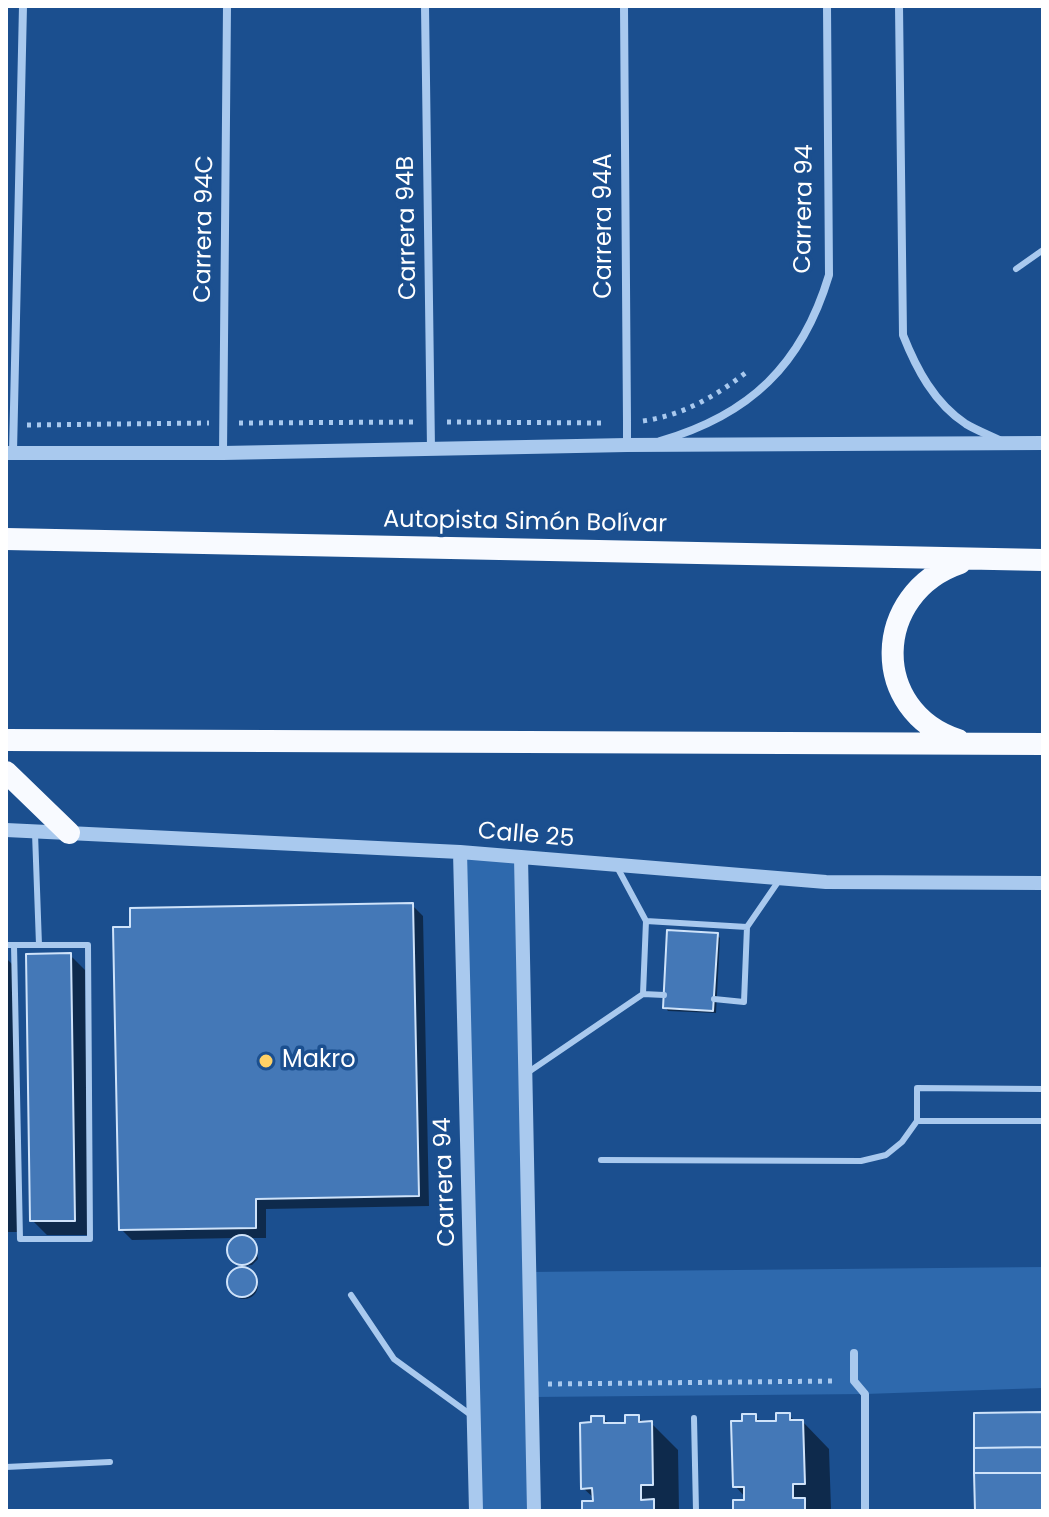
<!DOCTYPE html>
<meta charset="utf-8">
<style>
body{margin:0}
#map{position:relative;width:1049px;height:1517px;overflow:hidden;background:#1b4f8f;font-family:Poppins,sans-serif}
canvas{display:block}
.frame{position:absolute;inset:0;border:8px solid #fff;pointer-events:none}
</style>
<div id="map">
<canvas width="1049" height="1517"></canvas>
<div class="frame"></div>
</div>
<script>
const context = document.querySelector('canvas').getContext('2d');
context.lineJoin = 'round';
function fill(path, color) { context.fillStyle = color; context.fill(path, 'evenodd'); }
function strokePath(path, color, width, dash) { context.strokeStyle = color; context.lineWidth = width; context.lineCap = dash ? 'butt' : 'round'; context.setLineDash(dash || []); context.stroke(path); }
function drawText(font, color, halo, rows, align = 'center') {
  context.font = font + ' Poppins,sans-serif'; context.lineWidth = 7; context.setLineDash([]); context.textBaseline = 'middle'; context.strokeStyle = halo; context.fillStyle = color; for (const [text, x, y, turn = 0] of rows) {
    context.save(); context.translate(x, y); context.rotate((+turn || 0) * Math.PI / 180); context.textAlign = isNaN(turn) ? turn : align; if (halo) context.strokeText(text, 0, 0); context.fillText(text, 0, 0); context.restore();
  }
}
fill(new Path2D(`
 M460 852 521 857 529 1272 1043 1267V1388L865 1394 532 1397 534 1511H476Z`), '#2e69ad');
fill(new Path2D(`
 M412 905 423 916 429 1206 266 1209V1238H246L256 1246 258 1259 252 1265 244 1266 233 1259 230 1247 235 1238 132 1240 121 1229Z
 M717 935 720 938 716 1013 668 1011 665 1007Z
 M70 955 85 970 88 1235H47L32 1220Z
 M6 958 16 968 21 1232H6Z
 M230 1285a14 14 0 1 1 28 0a14 14 0 1 1-28 0Z
 M789 1415 796 1422H803L829 1449 831 1510 735 1511 746 1501V1498L735 1486 744 1423 755 1416 762 1423H779Z
 M638 1417 645 1424 651 1423 678 1450 679 1511H584L595 1503V1499L583 1488 593 1424 603 1418 611 1425H627Z`), '#0007');
const building = new Path2D(`
 M413 903 419 1196 256 1199V1228L119 1230 113 927H130V908Z
 M667 930 718 933 713 1011 663 1008Z
 M71 953 75 1221H30L26 954Z
 M227 1250a15 15 0 1 1 30 0a15 15 0 1 1-30 0Z
 M227 1282a15 15 0 1 1 30 0a15 15 0 1 1-30 0Z
 M1043 1412V1447L974 1448V1413Z
 M776 1413H790V1420H803L805 1484H793V1498H805V1511H733V1500H744V1487H733L731 1421H742V1414H756V1421H776Z
 M625 1415H639V1422L652 1421 653 1485H641V1500L654 1499V1511H582V1501H593L592 1488 581 1489 580 1423 591 1422V1416H604V1423H625Z
 M1043 1447V1473H974V1448Z
 M974 1473H1043V1511H975Z`);
fill(building, '#4478b7');
strokePath(building, '#cfe3fa', 2);
strokePath(new Path2D(`
 M643 421C684 415 716 396 748 371
 M447 422 605 423
 M239 423 417 422
 M27 425 209 423
 M548 1384 838 1381`), '#a9c9ee', 5, [4, 6]);
strokePath(new Path2D(`
 M1016 269 1043 250
 M35 833 39 945
 M616 865 646 921 643 994 664 995
 M646 921 747 927
 M6 945C33 945 61 945 88 945L90 1239H20L14 945
 M714 999 744 1002 747 927 780 879
 M527 1073 643 994
 M917 1121H1043
 M601 1160 861 1161 886 1155 902 1142 917 1121V1088L1043 1089
 M351 1295 394 1359 471 1415
 M694 1418 696 1511
 M6 1467 110 1462`), '#a9c9ee', 6);
strokePath(new Path2D(`
 M425 6 431 449
 M624 6 627 423V445H630
 M899 6 903 335C916 368 934 403 966 424 976 430 989 435 1001 441
 M660 441C750 415 802 365 829 275L827 6
 M13 452 23 6
 M223 453 227 6
 M854 1353V1381L865 1394V1511`), '#a9c9ee', 8);
strokePath(new Path2D(`
 M6 453H223L627 445 1043 443
 M6 830 460 852 826 882 1043 883
 M460 852 476 1511
 M521 857 534 1511`), '#a9c9ee', 14);
strokePath(new Path2D(`
 M6 539 1043 560
 M6 740 1043 744
 M958 740C869 711 872 593 960 563
 M6 772 69 833`), '#f8faff', 22);
for (const [x, y, r, color] of [
 [266,1061,8,"#ffd166"]
]) { const dot = new Path2D(); dot.arc(x, y, r, 0, 2 * Math.PI); context.fillStyle = color; context.fill(dot); strokePath(dot, '#1b4f8f', 3); }
drawText('24px', '#fff', '#1b4f8f', [
 ["Carrera 94",805,209,-89],
 ["Carrera 94A",605,226,-90],
 ["Carrera 94B",408,228,-91],
 ["Carrera 94C",205,229,-89],
 ["Autopista Simón Bolívar",525,523,1],
 ["Calle 25",526,836,5],
 ["Carrera 94",446,1182,-92]
]);
drawText('24px', '#fff', '#1b4f8f', [
 ["Makro",282,1061]
], 'left');
</script>
